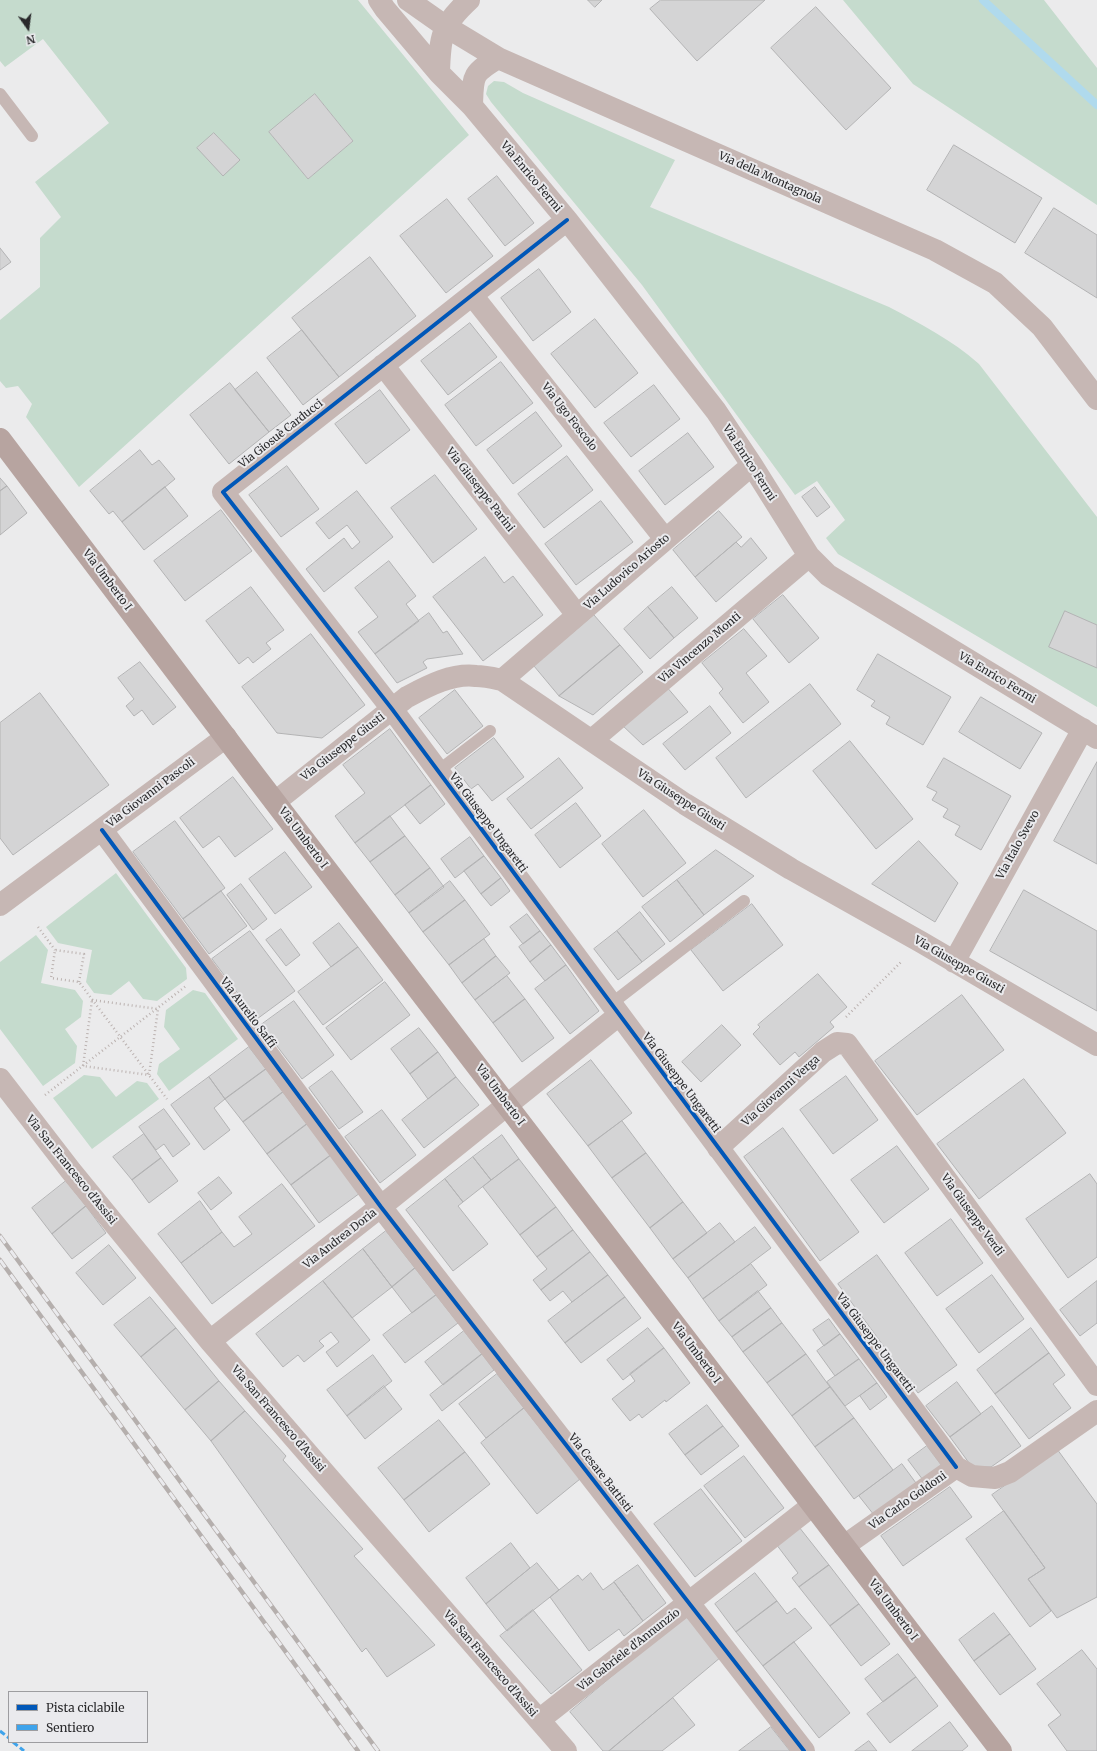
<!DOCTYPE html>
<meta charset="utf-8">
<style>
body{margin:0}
#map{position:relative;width:1097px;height:1751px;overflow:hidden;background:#ebebec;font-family:Merriweather,serif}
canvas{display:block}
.legend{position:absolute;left:8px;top:1691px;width:140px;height:52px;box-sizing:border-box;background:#eaeaed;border:1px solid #9d9da0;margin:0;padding:5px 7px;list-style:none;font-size:12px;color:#2a2a2c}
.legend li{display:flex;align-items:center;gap:8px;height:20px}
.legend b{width:20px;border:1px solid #9d9da0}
.north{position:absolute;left:8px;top:8px;width:40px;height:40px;-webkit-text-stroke:3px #eaeaed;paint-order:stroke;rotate:166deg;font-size:11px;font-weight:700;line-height:16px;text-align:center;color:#2a2a2c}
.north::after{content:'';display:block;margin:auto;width:14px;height:18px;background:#2a2a2c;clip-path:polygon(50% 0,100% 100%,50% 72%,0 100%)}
</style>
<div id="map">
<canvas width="1097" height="1751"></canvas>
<ul class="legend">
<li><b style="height:5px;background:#0057b8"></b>Pista ciclabile</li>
<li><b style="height:5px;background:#3ea3eb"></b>Sentiero</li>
</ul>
<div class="north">N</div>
</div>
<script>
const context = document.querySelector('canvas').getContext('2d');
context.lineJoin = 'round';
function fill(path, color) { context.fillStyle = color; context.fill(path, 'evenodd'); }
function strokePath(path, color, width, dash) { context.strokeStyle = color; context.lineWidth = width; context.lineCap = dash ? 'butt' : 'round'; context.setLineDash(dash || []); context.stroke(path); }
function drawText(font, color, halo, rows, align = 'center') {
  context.font = font + ' Merriweather,serif'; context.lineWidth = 4; context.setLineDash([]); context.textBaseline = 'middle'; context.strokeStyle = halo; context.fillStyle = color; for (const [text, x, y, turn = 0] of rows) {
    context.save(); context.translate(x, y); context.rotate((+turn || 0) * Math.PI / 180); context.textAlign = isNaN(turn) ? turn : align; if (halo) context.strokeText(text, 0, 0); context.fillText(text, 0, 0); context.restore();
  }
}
fill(new Path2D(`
 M0 0H358L469 135 79 487 26 417 32 404 18 386 6 388 0 381V320L40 287V238L61 217 35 182 109 123 43 39 5 67 0 61ZM315 94 353 141 308 179 269 132ZM214 133 240 160 197 148Z
 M843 0H1044L1097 68V205L913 84Z
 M494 81 504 82 523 93 675 160 650 207 889 307C921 324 952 340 979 364L1097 517V707L838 554 826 538 845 520 817 481 795 495 642 285 491 102 486 94 488 86Z
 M116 873 186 968 187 979 157 1001 143 999 129 981 111 995 94 993 86 982 92 950 58 943 46 927Z
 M36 935 48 950 41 983 75 990 83 1001 81 1017 65 1029 77 1046 75 1063 43 1086 0 1029V962Z
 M193 990 205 993 238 1039 169 1091 157 1074 159 1064 180 1049 164 1027 166 1010Z
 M84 1075 100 1077 116 1097 137 1081 147 1083 159 1099 92 1149 53 1098Z`), '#c5dbcd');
strokePath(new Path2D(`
 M983 0 1097 105`), '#b0daed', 8);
const building = new Path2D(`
 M588 0H602L595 7Z
 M661 0H765L697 61 650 9Z
 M816 7 891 88 846 130 771 48Z
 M315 94 353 141 308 179 269 132Z
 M214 133 240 160 223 176 197 148Z
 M954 145 1042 198 1015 243 927 190Z
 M497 176 534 223 505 246 468 199Z
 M447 199 493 256 446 293 400 236Z
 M1054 208 1097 235V298L1025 253Z
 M0 248 11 262 0 270Z
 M370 257 416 316 339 377 292 318Z
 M539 269 571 312 533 341 501 298Z
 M595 319 638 373 595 408 551 354Z
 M470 323 497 357 448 395 421 361Z
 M302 330 339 377 303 405 267 358Z
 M501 362 533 403 476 446 445 405Z
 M257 372 291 415 269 432 235 390Z
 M230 383 269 432 229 464 190 415Z
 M654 385 680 419 631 457 604 423Z
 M380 390 410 430 366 464 335 424Z
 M536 412 562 446 513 484 487 450Z
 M688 433 714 467 665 505 639 471Z
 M140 450 152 465 159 460 175 479 122 522 113 511 109 514 90 491Z
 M567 456 593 490 544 528 518 494Z
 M287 466 319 509 281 537 249 495Z
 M435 475 477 529 433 563 391 508Z
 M0 478 7 486 0 491Z
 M7 486 27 513 0 535V491Z
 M165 487 188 516 144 550 122 522Z
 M815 487 830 507 817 517 802 497Z
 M357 491 393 537 324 592 306 569 344 538 352 549 360 542 347 525 329 539 316 523Z
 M601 501 633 542 576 585 545 544Z
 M221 510 252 551 185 601 154 561Z
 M719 511 742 537 695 577 673 550Z
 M751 538 767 558 716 602 695 577 736 542 741 547Z
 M485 557 504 583 513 576 543 615 483 661 433 597Z
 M389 561 416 596 406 604 419 621 375 654 358 632 378 617 355 588Z
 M251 587 284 630 266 643 271 649 253 663 248 657 239 664 206 621Z
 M672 587 698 618 674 638 648 607Z
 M783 595 819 638 789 663 753 619Z
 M648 607 674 638 650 659 624 629Z
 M1065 611 1097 625V668L1049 647Z
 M429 613 443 633 447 631 463 654 427 659 423 662 427 668 397 683 375 654Z
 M594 615 620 645 559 696 534 666Z
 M744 629 767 656 746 673 769 702 743 723 719 693 723 689 702 663Z
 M311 634 365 705 322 738 277 733 242 687Z
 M620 645 643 672 593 715 559 696Z
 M878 654 951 697 923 745 886 724 890 717 871 706 875 701 857 690Z
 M140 662 176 707 153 725 142 710 134 716 126 706 134 699 118 678Z
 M810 684 841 724 746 798 716 758Z
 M666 686 688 712 643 745 621 724Z
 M455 690 483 726 447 754 419 718Z
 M40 693 109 785 13 855 0 838V723Z
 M981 697 1042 733 1020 769 959 732Z
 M710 706 731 733 685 770 663 744Z
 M390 729 431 785 355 843 335 816 365 793 343 765Z
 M494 738 524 777 492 801 478 784 471 789 455 768Z
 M850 741 913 819 876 849 813 771Z
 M559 758 583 788 531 829 507 799Z
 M944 758 1011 796 981 850 955 835 960 826 943 817 948 809 932 800 937 792 927 787Z
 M1097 762V864L1054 841Z
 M233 777 273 829 235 857 219 836 203 848 180 818Z
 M431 785 445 804 420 824 405 805Z
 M576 803 601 836 560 868 535 835Z
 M644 810 686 863 643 897 602 844Z
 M390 816 405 836 370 862 355 843Z
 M175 821 225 888 183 919 133 852Z
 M405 836 430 868 395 895 370 862Z
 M470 837 484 856 455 878 441 859Z
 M919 841 958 883 935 922 872 884Z
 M716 850 754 876 704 915 677 880Z
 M285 852 312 887 275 914 249 879Z
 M484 856 501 878 481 894 464 871Z
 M430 868 444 887 409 913 395 895Z
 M501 878 510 891 491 906 481 894Z
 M677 880 704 915 670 942 642 907Z
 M450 881 465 900 423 932 409 913Z
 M241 884 267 919 253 930 227 895Z
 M1024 890 1097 931V1011L990 951Z
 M221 891 247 926 209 954 183 919Z
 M465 900 490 934 449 965 423 932Z
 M752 904 783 945 723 991 691 950Z
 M640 912 665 944 642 962 617 931Z
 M527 914 540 931 523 944 510 927Z
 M339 923 358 947 331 967 313 943Z
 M281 929 300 955 286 966 266 940Z
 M250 931 295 991 257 1019 212 959Z
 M540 931 551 945 530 962 519 947Z
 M617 931 642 962 618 980 594 949Z
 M484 939 496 956 462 983 449 965Z
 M551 945 566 965 545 981 530 962Z
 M358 947 383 980 323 1025 298 992Z
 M496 956 510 973 475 1000 462 983Z
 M566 965 599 1011 570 1034 535 989Z
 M818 974 847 1007 830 1022 834 1027 799 1057 795 1052 780 1065 753 1034 760 1027 758 1025Z
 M507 976 525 999 493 1023 475 1000Z
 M385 982 410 1015 351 1060 326 1028Z
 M962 995 1004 1050 917 1115 875 1061Z
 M525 999 554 1038 522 1062 493 1023Z
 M294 1001 334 1055 302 1079 261 1025Z
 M722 1025 741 1045 701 1082 682 1062Z
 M419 1028 438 1052 410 1074 391 1049Z
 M249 1047 266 1069 225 1099 209 1077Z
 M438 1052 456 1077 428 1099 410 1074Z
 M591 1060 632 1113 588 1146 547 1094Z
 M266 1069 283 1092 243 1122 225 1099Z
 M332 1071 363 1112 339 1129 309 1088Z
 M846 1076 878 1120 833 1154 800 1110Z
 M209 1077 225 1099 214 1108 230 1130 204 1150 171 1105Z
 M456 1077 479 1105 424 1148 402 1120Z
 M1024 1079 1066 1133 979 1199 937 1144Z
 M283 1092 307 1124 267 1154 243 1122Z
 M164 1109 190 1144 173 1157 164 1144 156 1150 139 1127Z
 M382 1110 416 1155 380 1183 345 1137Z
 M622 1121 646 1153 612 1178 588 1146Z
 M307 1124 331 1155 291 1185 267 1154Z
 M783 1128 859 1232 820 1261 744 1157Z
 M144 1134 161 1158 132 1180 113 1157Z
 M502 1135 519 1159 491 1180 473 1157Z
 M897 1146 929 1189 884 1223 851 1180Z
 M646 1153 683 1202 650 1228 612 1178Z
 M331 1155 360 1193 319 1223 291 1185Z
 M473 1157 491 1180 463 1202 445 1179Z
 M161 1158 178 1181 149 1203 132 1180Z
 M519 1159 556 1207 520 1235 483 1187Z
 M1090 1174 1097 1184V1257L1068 1278 1026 1219Z
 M219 1177 232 1193 211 1210 198 1193Z
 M445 1179 463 1202 458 1206 488 1244 453 1271 406 1210Z
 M66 1181 86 1206 52 1234 32 1208Z
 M282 1184 315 1226 212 1304 181 1263 222 1232 234 1247 252 1234 239 1217Z
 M200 1201 222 1232 181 1263 158 1234Z
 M683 1202 707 1233 673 1259 650 1228Z
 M86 1206 106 1233 72 1259 52 1234Z
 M556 1207 573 1230 537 1257 520 1235Z
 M951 1219 983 1263 937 1296 905 1253Z
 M720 1223 735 1242 688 1278 673 1259Z
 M755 1227 771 1248 703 1299 688 1278Z
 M573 1230 590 1252 541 1290 533 1280 547 1269 537 1257Z
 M386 1231 415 1268 392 1287 363 1249Z
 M109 1245 136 1278 103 1305 76 1273Z
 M363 1249 392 1287 352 1318 323 1281Z
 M590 1252 608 1275 572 1302 563 1291 550 1301 541 1290Z
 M877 1255 957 1365 918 1393 838 1284Z
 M751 1264 767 1285 719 1321 703 1299Z
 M415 1268 436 1295 412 1313 392 1287Z
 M608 1275 625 1297 565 1343 548 1321Z
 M992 1275 1024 1319 979 1353 946 1309Z
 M323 1281 370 1340 337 1367 326 1352 339 1342 331 1332 319 1341 324 1346 304 1362 298 1355 283 1367 256 1334Z
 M1097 1281V1323L1080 1336 1060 1310Z
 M758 1291 771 1308 732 1337 719 1321Z
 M436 1295 458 1323 405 1363 383 1335Z
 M150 1297 176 1328 141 1357 114 1325Z
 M625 1297 641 1318 581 1363 565 1343Z
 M771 1308 782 1323 743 1352 732 1337Z
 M829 1319 840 1334 824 1346 813 1330Z
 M782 1323 806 1354 767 1383 743 1352Z
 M176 1328 219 1381 185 1410 141 1357Z
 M648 1328 664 1348 623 1380 607 1360Z
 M1031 1328 1049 1353 995 1394 977 1370Z
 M464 1331 482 1354 443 1385 425 1362Z
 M840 1334 859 1359 835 1376 817 1351Z
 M664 1348 690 1383 666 1402 665 1400 642 1418 639 1414 630 1421 612 1399 635 1381 630 1374Z
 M1049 1353 1065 1375 1053 1384 1071 1408 1029 1439 995 1394Z
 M482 1354 494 1370 442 1411 430 1395Z
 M806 1354 830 1387 792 1416 767 1383Z
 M373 1355 392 1381 347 1416 327 1390Z
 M859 1359 877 1383 845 1406 827 1382Z
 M497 1374 524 1408 486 1438 459 1404Z
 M219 1381 245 1411 211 1441 185 1410Z
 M957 1382 981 1414 950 1437 926 1406Z
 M877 1383 887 1397 870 1410 860 1396Z
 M384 1386 402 1409 365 1439 347 1416Z
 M830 1387 854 1418 815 1447 792 1416Z
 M707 1405 723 1426 685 1455 669 1434Z
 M992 1406 1021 1446 991 1467H972L950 1437Z
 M524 1408 580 1479 537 1514 481 1443Z
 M245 1411 286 1456 283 1460 363 1549 354 1556 435 1645 387 1677 366 1648 362 1652 211 1441Z
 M854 1418 893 1470 854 1499 815 1447Z
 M439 1420 465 1452 404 1500 378 1468Z
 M723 1426 739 1446 701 1475 685 1455Z
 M927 1446 942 1466 923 1480 908 1460Z
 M1057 1449 1097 1504V1597L1057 1618 1028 1579 1045 1568 992 1495Z
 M465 1452 490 1484 429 1532 404 1500Z
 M744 1456 784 1508 745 1538 704 1486Z
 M902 1464 916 1483 874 1515 859 1496Z
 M950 1487 972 1517 903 1566 881 1536Z
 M701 1489 742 1541 695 1577 654 1524Z
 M1004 1511 1045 1568 1028 1579 1051 1611 1030 1627 966 1539Z
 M799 1527 829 1565 799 1587 792 1578 798 1573 776 1544Z
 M511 1543 530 1568 486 1604 466 1578Z
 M537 1563 559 1590 507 1631 486 1604Z
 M638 1565 666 1603 643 1621 614 1582Z
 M829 1565 859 1604 830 1626 799 1587Z
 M591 1573 603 1590 614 1582 643 1621 624 1636 619 1629 589 1651 550 1597 578 1575 582 1580Z
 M755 1573 777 1601 736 1632 715 1604Z
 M777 1601 787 1614 795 1608 812 1628 763 1666 736 1632Z
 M859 1604 890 1644 861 1666 830 1626Z
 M533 1610 582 1670 551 1694 500 1636Z
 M994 1613 1010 1634 974 1661 959 1640Z
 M685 1615 721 1657 609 1751H603L570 1712Z
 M1010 1634 1036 1669 1000 1695 974 1661Z
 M794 1642 850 1713 819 1738 763 1666Z
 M1082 1650 1097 1669V1751H1067L1048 1725 1061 1715 1037 1684Z
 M898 1654 916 1677 883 1702 865 1679Z
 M916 1677 938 1706 890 1743 867 1714Z
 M673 1698 695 1725 662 1751H609Z
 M950 1722 968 1746 962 1751H912Z
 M771 1727 790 1751H739Z
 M869 1741 877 1751H855Z`);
fill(building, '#d4d4d5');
strokePath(building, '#b3b3b4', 1);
strokePath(new Path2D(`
 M38 927 55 950
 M79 982 84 954 55 950 51 978 79 982 167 1099
 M92 1000 158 1009 149 1075 83 1066Z
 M846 1017 902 961
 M45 1095 186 986`), '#bbb2b0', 2.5, [1, 3]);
strokePath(new Path2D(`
 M0 94 32 136
 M438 771 490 731
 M611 1004 744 901`), '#c6b7b4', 12);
strokePath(new Path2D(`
 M379 0 385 9 439 73 472 106 567 220 716 411 752 465 809 556 828 575 1097 738
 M408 0 445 26 498 58 935 250 995 283 1042 327 1097 399
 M439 73C440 36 441 26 469 0
 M472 106C473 76 471 74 498 58
 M567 220 223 492 392 709 956 1467
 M472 295 665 539
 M383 365 577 615
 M502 680 752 465
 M592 740 809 556
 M275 802 407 697C428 686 452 673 476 676 485 676 493 678 502 680L685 804 791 869 921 942 1097 1045
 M102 830 381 1207 804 1751
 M0 905 226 737
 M954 962 1083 729
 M0 1079 71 1171 210 1341 566 1751
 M718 1148 823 1052 837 1043 847 1044 1097 1385
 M210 1341 389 1200 619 1015
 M844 1546 956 1467 972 1476 995 1478 1010 1472 1097 1411
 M539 1720 813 1505`), '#c6b7b4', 22);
strokePath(new Path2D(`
 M0 439 255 776 1001 1751`), '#b7a4a0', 22);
const rail = new Path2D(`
 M0 1236 378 1751
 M0 1260 358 1751`);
strokePath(rail, '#b5afad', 4.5);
strokePath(rail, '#eaeaed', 3, [9]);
strokePath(new Path2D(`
 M0 1731 9 1738
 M13 1742 24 1751`), '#3ea3eb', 3, [6, 3]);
strokePath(new Path2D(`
 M567 220 223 492 392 709 956 1467
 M102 830 381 1207 804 1751`), '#0057b8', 4);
drawText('11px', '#2a2a2c', '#eaeaed', [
 ["Via Enrico Fermi",531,177,50],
 ["Via della Montagnola",770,178,24],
 ["Via Ugo Foscolo",569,417,52],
 ["Via Giosuè Carducci",281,434,-38],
 ["Via Enrico Fermi",749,463,57],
 ["Via Giuseppe Parini",480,490,52],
 ["Via Ludovico Ariosto",627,572,-41],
 ["Via Umberto I",107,580,53],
 ["Via Vincenzo Monti",700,648,-40],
 ["Via Enrico Fermi",997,678,31],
 ["Via Giuseppe Giusti",343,747,-38],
 ["Via Giovanni Pascoli",151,793,-37],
 ["Via Giuseppe Giusti",681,800,33],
 ["Via Giuseppe Ungaretti",488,823,53],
 ["Via Umberto I",303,838,53],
 ["Via Italo Svevo",1018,845,-61],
 ["Via Giuseppe Giusti",959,965,30],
 ["Via Aurelio Saffi",248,1013,53],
 ["Via Giuseppe Ungaretti",681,1083,53],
 ["Via Giovanni Verga",781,1091,-42],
 ["Via Umberto I",500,1095,53],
 ["Via San Francesco d'Assisi",71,1170,51],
 ["Via Giuseppe Verdi",972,1215,54],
 ["Via Andrea Doria",340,1239,-38],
 ["Via Giuseppe Ungaretti",875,1343,53],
 ["Via Umberto I",696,1353,53],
 ["Via San Francesco d'Assisi",278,1419,49],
 ["Via Cesare Battisti",600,1473,52],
 ["Via Carlo Goldoni",908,1501,-35],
 ["Via Umberto I",893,1610,53],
 ["Via Gabriele d'Annunzio",629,1650,-38],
 ["Via San Francesco d'Assisi",490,1664,49]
]);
</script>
